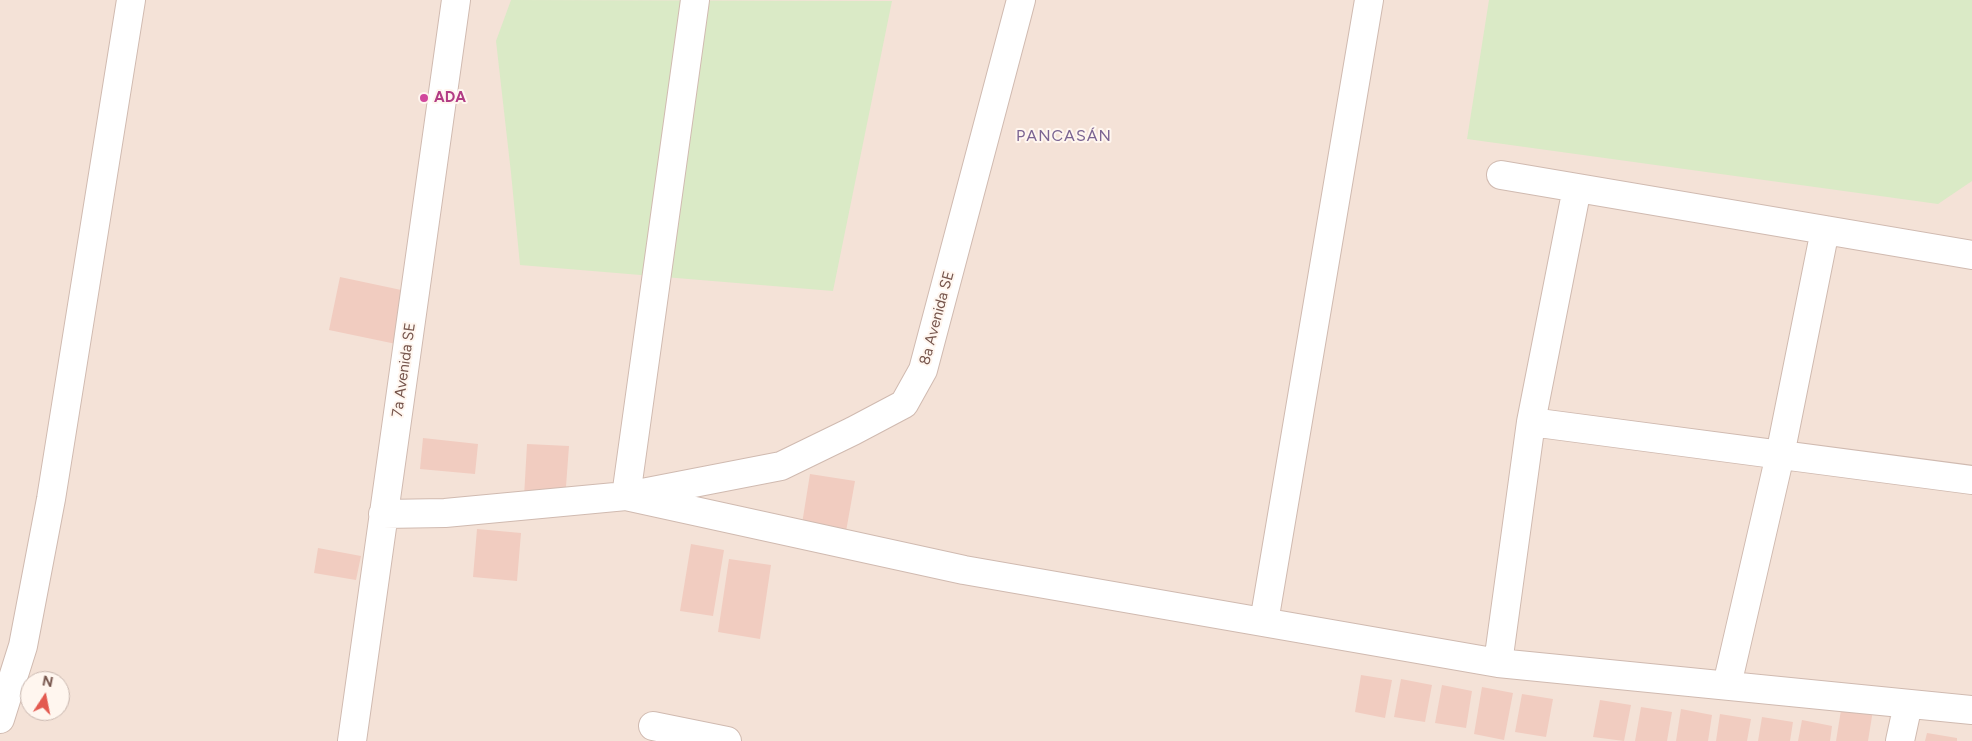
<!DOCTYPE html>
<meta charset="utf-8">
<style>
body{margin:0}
#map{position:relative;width:1972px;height:741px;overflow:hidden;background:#fcf1e8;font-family:Figtree,sans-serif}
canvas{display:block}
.north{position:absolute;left:20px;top:671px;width:50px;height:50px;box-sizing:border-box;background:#fff6ef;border:1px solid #c8b6ae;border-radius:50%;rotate:11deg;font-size:14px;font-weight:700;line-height:20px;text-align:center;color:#76554c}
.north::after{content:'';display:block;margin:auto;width:18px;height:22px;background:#e35a50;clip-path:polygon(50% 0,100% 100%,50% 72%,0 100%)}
</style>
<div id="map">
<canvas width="1972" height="741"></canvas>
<div class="north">N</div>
</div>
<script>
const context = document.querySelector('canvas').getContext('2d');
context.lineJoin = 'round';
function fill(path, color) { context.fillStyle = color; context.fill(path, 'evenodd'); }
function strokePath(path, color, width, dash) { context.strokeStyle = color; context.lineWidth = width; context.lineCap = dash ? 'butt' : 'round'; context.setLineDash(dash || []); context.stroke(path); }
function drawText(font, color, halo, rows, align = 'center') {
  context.font = font + ' Figtree,sans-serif'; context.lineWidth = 4; context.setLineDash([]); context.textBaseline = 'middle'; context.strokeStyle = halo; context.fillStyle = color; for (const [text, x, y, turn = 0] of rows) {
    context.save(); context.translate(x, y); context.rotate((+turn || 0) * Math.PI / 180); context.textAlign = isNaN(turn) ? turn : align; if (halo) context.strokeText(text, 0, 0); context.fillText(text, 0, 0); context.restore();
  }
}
fill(new Path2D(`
 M0 0H1972V741H0ZM30 681H60V711H30Z`), '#f4e2d7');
fill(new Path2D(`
 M511 0 892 1 833 291 520 265 511 173 496 41Z
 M1489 0H1972V181L1938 204 1467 139Z`), '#daeac6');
fill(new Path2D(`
 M340 277 406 291 396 344 329 330Z
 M423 438 478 444 475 474 420 469Z
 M527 444 569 446 565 500 524 497Z
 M810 474 855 481 845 537 801 530Z
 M477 529 521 533 517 581 473 577Z
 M691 544 724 550 713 616 680 611Z
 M318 548 361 556 356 580 314 573Z
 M729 559 771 565 760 639 718 632Z
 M1361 675 1392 680 1385 718 1355 712Z
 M1401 679 1432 685 1425 722 1394 717Z
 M1442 685 1472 691 1466 728 1435 723Z
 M1482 687 1513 693 1504 740 1474 734Z
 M1522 694 1553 699 1546 737 1515 732Z
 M1600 700 1631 705 1624 741 1593 737Z
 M1842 704 1873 710 1868 741H1836Z
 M1641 707 1672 712 1667 741H1635Z
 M1681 709 1712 715 1708 741H1676Z
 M1720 714 1751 719 1747 741H1716Z
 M1762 717 1793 722 1790 741H1758Z
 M1802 720 1832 726 1830 741H1798Z
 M1927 733 1957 738V741H1925Z`), '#f1ccc0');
const minor = new Path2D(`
 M1501 175 1972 255
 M1531 422 1972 480
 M637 494 781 466 853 431 904 404 923 370 1021 0
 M626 496 695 0
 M383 514 445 513 626 496 964 570 1498 663 1972 710
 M1264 622 1369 0
 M1498 663 1531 422 1577 188
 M1727 685 1780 455 1825 230
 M0 719 23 646 51 499 131 0
 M653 726 727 741
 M352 741 456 0
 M1900 741 1908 704`);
strokePath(minor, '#d0bab0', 30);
strokePath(minor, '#fff', 28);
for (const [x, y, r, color] of [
 [424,98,5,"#d1479c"]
]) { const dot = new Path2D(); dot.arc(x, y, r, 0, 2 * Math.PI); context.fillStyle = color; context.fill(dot); strokePath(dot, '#fff6ef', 2); }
drawText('bold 15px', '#b23c85', '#fff6ef', [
 ["ADA",434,98]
], 'left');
drawText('15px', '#76554c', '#fff6ef', [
 ["8a Avenida SE",937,318,-75],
 ["7a Avenida SE",404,370,-82]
]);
context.letterSpacing = '1px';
drawText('16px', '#7b6492', '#fff6ef', [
 ["PANCASÁN",1064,136]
]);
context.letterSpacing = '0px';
</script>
